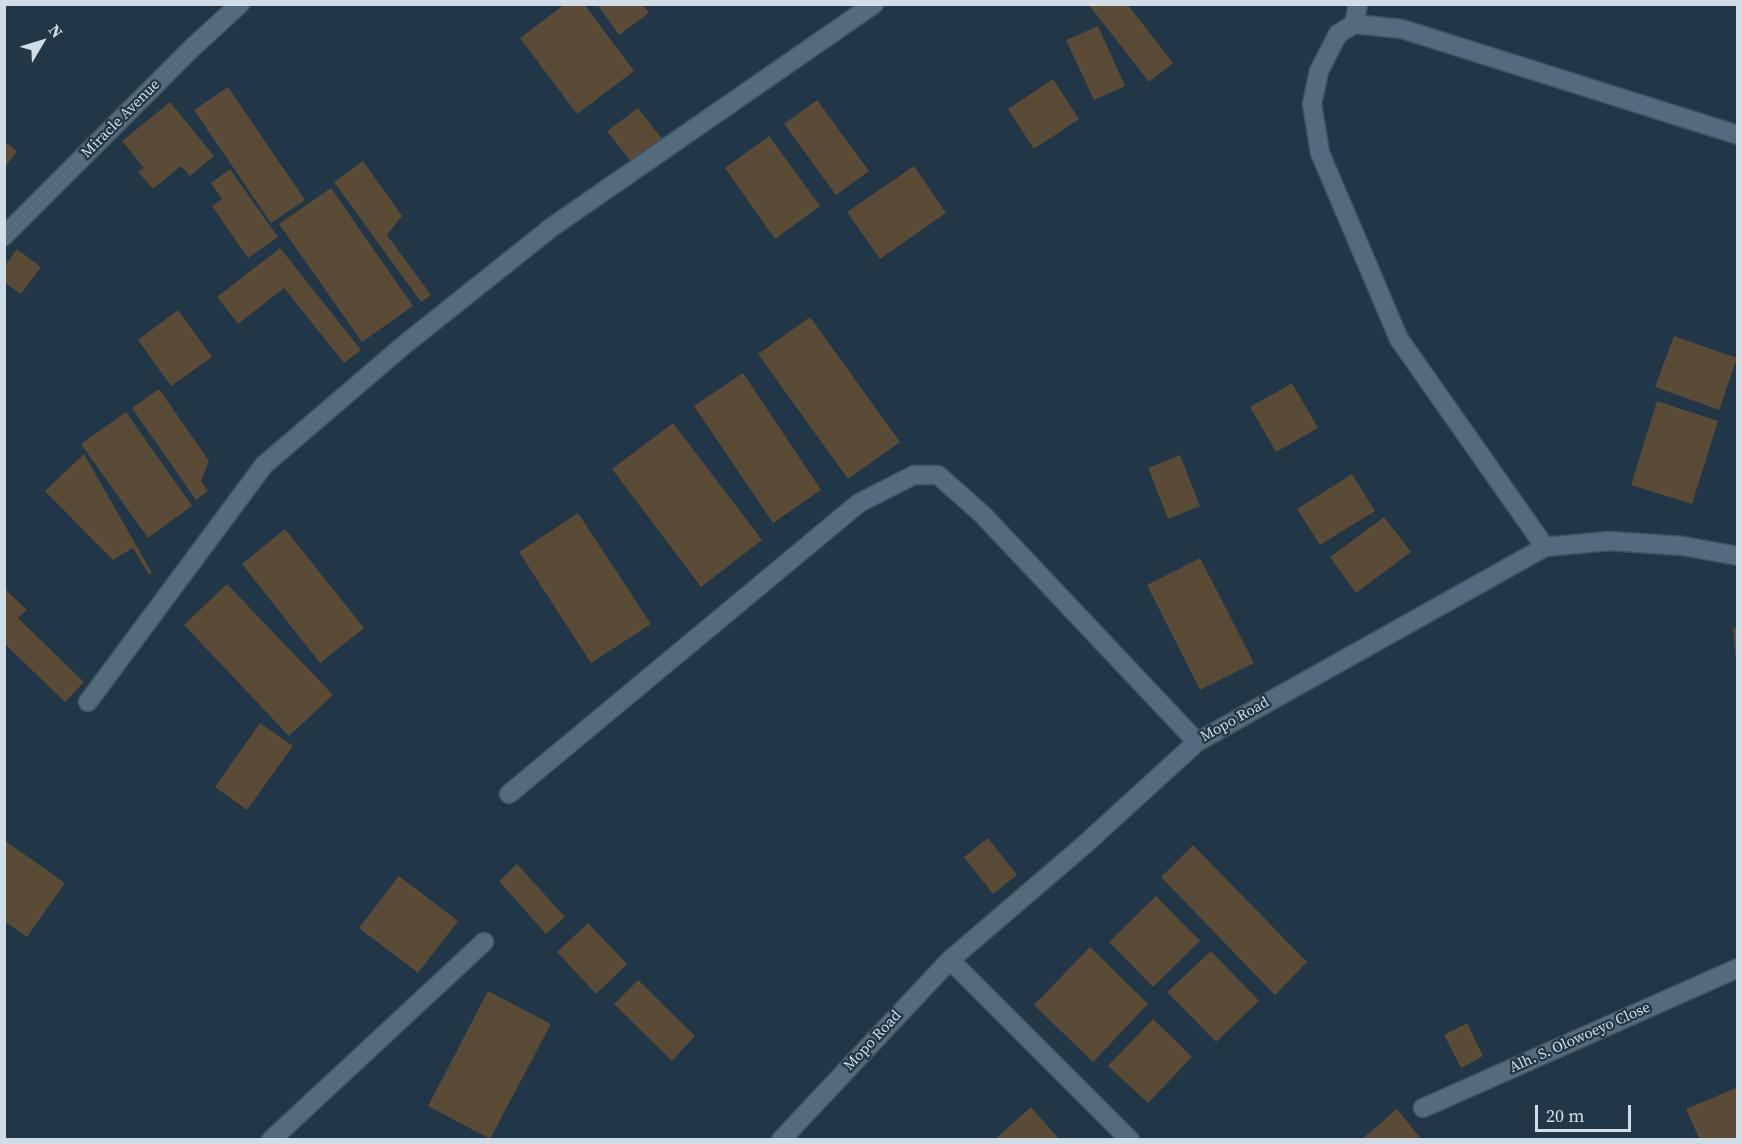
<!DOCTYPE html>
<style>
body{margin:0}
#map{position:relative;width:1742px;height:1144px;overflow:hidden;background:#213646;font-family:"Source Serif 4",serif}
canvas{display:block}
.frame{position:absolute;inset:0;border:6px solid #d0dde7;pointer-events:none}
.north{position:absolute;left:12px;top:12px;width:60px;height:60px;-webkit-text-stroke:4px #213646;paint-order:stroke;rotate:52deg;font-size:16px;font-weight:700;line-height:24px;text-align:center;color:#d0dde7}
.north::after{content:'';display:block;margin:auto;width:21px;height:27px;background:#d0dde7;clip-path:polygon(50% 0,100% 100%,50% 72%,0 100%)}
.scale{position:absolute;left:1535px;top:1105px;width:96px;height:27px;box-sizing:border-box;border:3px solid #d0dde7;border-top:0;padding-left:8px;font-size:18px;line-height:21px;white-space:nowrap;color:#d0dde7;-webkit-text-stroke:4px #213646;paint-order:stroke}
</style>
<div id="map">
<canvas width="1742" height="1144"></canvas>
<div class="frame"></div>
<div class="north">N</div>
<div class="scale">20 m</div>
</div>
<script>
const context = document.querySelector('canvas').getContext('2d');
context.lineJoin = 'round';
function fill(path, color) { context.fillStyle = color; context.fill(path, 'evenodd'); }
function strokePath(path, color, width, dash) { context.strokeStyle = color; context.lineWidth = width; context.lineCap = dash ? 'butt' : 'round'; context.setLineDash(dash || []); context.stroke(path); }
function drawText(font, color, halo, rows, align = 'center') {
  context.font = font + ' "Source Serif 4",serif'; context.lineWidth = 4.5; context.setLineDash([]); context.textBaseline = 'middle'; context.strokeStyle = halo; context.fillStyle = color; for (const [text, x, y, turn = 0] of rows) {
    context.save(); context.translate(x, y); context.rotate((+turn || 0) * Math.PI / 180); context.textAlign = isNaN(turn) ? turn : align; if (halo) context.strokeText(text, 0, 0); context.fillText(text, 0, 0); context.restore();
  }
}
fill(new Path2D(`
 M565 4H584L634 71 577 114 520 38Z
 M597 4H642L649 13 619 35Z
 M1089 5H1128L1173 63 1149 82Z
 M1098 26 1125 86 1094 100 1066 40Z
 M1053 79 1079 119 1034 149 1008 109Z
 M228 87 305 200 271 223 194 110Z
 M817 100 869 171 836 195 784 124Z
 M170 102 214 156 190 176 181 166 153 189 138 172 144 168 122 141Z
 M638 108 663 140 632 163 607 131Z
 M769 136 820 206 775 239 725 168Z
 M5 142 17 151 5 167Z
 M363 161 402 216 387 235 431 295 421 302 334 182Z
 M914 166 946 213 880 259 847 212Z
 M230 169 278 237 248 258 212 206 222 199 211 183Z
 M331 188 413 306 362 342 279 224Z
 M280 248 361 350 344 363 284 288 238 324 217 297Z
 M17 249 41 267 21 294 4 282V267Z
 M178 310 212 357 171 386 138 340Z
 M810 317 900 442 848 479 758 354Z
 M1674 336 1737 358 1719 410 1655 387Z
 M743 373 821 490 773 523 694 406Z
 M1292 383 1318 428 1276 452 1250 407Z
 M159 389 209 461 201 481 208 491 196 500 132 408Z
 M1657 401 1718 421 1692 504 1631 485Z
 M126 412 192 506 148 538 81 444Z
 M673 423 762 540 701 587 612 469Z
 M84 454 152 573 149 575 133 548 113 560 45 491Z
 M1180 455 1200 506 1168 519 1148 468Z
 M1352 474 1375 511 1320 545 1297 509Z
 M578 513 651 624 591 663 519 552Z
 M1384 517 1411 552 1356 593 1330 557Z
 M285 529 364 628 320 663 242 564Z
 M1200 558 1254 663 1200 690 1147 585Z
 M227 584 333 695 289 736 184 625Z
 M4 588 27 610 18 618 84 682 65 702 4 643Z
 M1738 628V662H1736L1733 629Z
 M260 723 293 746 247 810 215 787Z
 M988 838 1017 875 993 894 964 857Z
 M4 840 65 883 27 937 4 921Z
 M1193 845 1307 962 1275 995 1161 877Z
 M517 864 565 917 546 934 499 881Z
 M399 876 458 921 418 973 359 928Z
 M1156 896 1200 941 1153 987 1109 942Z
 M588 923 627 964 596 994 557 952Z
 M1090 947 1148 1004 1093 1062 1034 1005Z
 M1211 951 1259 1001 1216 1042 1167 992Z
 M638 980 695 1036 672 1061 614 1004Z
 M488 991 551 1024 490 1139 428 1106Z
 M1153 1019 1192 1057 1148 1103 1108 1066Z
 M1467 1023 1483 1056 1461 1068 1444 1035Z
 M1738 1087V1140H1700L1686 1109Z
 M1031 1107 1060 1140H994Z
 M1397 1109 1422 1140H1361Z`), '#594b35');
const street = new Path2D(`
 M1354 24 1358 4
 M4 236 193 47 240 4
 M1545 547 1399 339 1320 153 1312 104 1319 71 1338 34 1354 24 1402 29 1738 135
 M88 702 264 465 404 345 552 227 874 4
 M509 794 859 503 914 475H938L983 515 1197 742
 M950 960 1130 1140
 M1423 1108 1738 968
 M271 1140 484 942
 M781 1140 950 960 1083 846 1197 742 1545 547 1609 541 1683 546 1738 556`);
strokePath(street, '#415360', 21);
strokePath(street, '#546b7d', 18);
drawText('15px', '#d0dde7', '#213646', [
 ["Miracle Avenue",121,119,-45],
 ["Mopo Road",1235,720,-29],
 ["Alh. S. Olowoeyo Close",1580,1038,-24],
 ["Mopo Road",873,1041,-47]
]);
</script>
